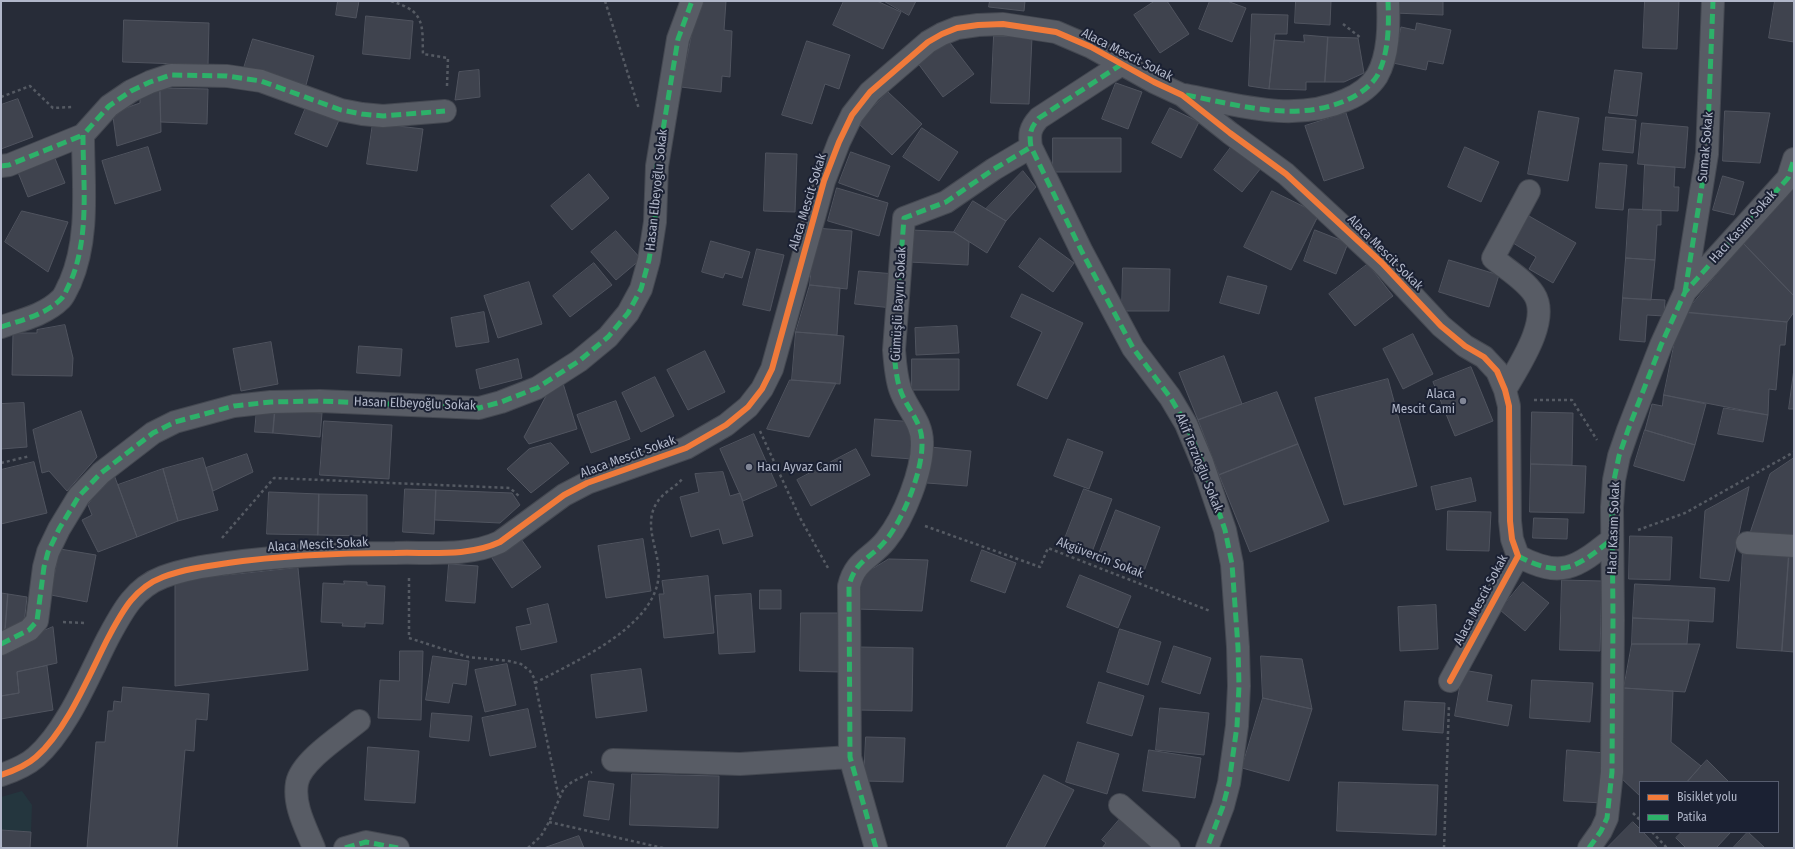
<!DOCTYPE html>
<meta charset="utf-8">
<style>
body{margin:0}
#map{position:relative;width:1795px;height:849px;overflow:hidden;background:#272c38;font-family:"Fira Sans Condensed",sans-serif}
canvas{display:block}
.frame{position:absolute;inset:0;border:2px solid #b1b7c9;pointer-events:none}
.legend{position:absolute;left:1639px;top:781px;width:140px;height:52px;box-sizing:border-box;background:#1b2133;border:1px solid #575d6f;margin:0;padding:5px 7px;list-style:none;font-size:12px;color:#b1b7c9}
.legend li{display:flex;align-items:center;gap:8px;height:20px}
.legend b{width:20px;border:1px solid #575d6f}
</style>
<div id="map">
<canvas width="1795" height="849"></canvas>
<div class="frame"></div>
<ul class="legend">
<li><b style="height:5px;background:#f17a3a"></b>Bisiklet yolu</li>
<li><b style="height:5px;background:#2db169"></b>Patika</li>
</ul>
</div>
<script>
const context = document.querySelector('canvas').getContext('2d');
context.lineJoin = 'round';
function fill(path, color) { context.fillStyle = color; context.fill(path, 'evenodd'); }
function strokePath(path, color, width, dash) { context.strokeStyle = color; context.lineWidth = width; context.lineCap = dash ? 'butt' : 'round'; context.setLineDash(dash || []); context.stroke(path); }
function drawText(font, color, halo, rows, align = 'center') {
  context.font = font + ' "Fira Sans Condensed",sans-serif'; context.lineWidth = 4; context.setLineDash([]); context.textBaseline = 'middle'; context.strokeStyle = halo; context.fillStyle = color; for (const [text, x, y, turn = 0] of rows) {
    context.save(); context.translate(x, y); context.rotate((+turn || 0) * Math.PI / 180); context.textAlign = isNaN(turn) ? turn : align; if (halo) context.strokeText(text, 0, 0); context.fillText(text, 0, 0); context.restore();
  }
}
fill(new Path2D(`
 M22 791 32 805 31 832 1 830V797Z`), '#24363e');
const building = new Path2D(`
 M338 1H359L356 18 336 15Z
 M703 1H726L724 30 732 31 730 77 722 76 721 92 681 87 692 32Z
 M844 1H877L901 12 883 49 833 25Z
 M884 1H916L909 15Z
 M990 1H1025L1024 11 989 7Z
 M1155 1H1167L1189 34 1160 53 1134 15Z
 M1210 1H1227L1246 8 1232 42 1199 29Z
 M1296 1H1331L1330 25 1295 23Z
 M1395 1H1443V15L1394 13Z
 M1645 1H1679L1677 49 1643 48Z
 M1775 1H1794V42L1769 38Z
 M1252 14 1288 15 1287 34H1275L1269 89 1249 86Z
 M366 16 413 21 410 59 363 54Z
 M124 20 209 23 208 65 123 62Z
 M1417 23 1451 30 1443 64 1428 61 1426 70 1393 63 1401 27 1415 30Z
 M1304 35 1328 37 1325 82H1306V90L1269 89 1274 40 1304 42Z
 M994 36 1032 37 1029 104 991 103Z
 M1328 37 1358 38 1364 73 1344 82H1325Z
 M253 39 314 56 306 85 244 68Z
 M947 39 974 74 943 97 917 62Z
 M807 41 850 55 839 89 825 84 812 124 782 115Z
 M479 70 480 97 455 100 459 72Z
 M1615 70 1642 73 1637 116 1609 113Z
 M1116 83 1142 92 1128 129 1102 119Z
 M160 88 161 132 117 146 113 117 118 114 117 111 140 103V99Z
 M160 88 208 89 207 124 161 122Z
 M888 92 922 124 892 155 858 123Z
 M18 99 33 137 1 149V105Z
 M307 105 340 118 327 147 295 134Z
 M1170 108 1199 122 1181 158 1152 143Z
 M1539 111 1579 118 1568 181 1528 174Z
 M1725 111 1770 113 1760 163 1723 161Z
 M1346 113 1364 168 1324 181 1305 126Z
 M1606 117 1636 120 1633 153 1603 150Z
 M373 123 423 129 417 171 367 164Z
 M1642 123 1688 127 1685 168 1638 164Z
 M922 128 958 152 939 181 903 157Z
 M1053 138H1121V172H1053Z
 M1232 146 1261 168 1242 192 1214 170Z
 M148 147 161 190 115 204 102 161Z
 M1465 147 1499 162 1481 202 1448 187Z
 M851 152 890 166 878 197 839 183Z
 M766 153 797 154 795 212 764 211Z
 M54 156 65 183 28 197 17 170Z
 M1600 163 1627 165 1623 210 1596 208Z
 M1645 165 1675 167 1674 187H1679L1678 211 1643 210Z
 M1023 171 1036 187 1006 221 986 209Z
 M589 174 609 198 572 230 551 206Z
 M1723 176 1744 182 1734 215 1713 210Z
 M837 188 888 203 879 236 828 221Z
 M1790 189H1794V296L1743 243Z
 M1272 191 1319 214 1291 270 1244 247Z
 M973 201 1006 221 987 253 954 232Z
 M1629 209 1661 210V225H1657L1655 260 1626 258Z
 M22 211 68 222 48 272 5 242Z
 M1529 216 1576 243 1553 283 1529 269 1536 257 1513 243Z
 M816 228 852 231 847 289 810 285Z
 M911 230 954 232 969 242 968 265 909 262Z
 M1315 230 1348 243 1336 274 1304 261Z
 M616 231 641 259 616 280 591 252Z
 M1040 238 1074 263 1053 292 1019 267Z
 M711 241 750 252 742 278 725 273 723 278 702 272Z
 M1743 243 1794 296V312L1787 322 1686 312Z
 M757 249 784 255 770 311 743 305Z
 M1626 258 1655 260 1651 300 1623 298Z
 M1449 260 1499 275 1489 307 1439 292Z
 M594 263 612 285 570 317 553 296Z
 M1368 264 1393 296 1355 326 1329 294Z
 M1123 268 1170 269 1169 311H1122Z
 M859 271 895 274 892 308 855 304Z
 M1228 276 1267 286 1259 314 1220 303Z
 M529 282 542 324 498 338 484 296Z
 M810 285 840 288 837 335 796 332Z
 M1022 294 1083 323 1047 399 1017 385 1042 332 1011 317Z
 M1623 298 1665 300 1664 316 1647 315 1645 342 1620 340Z
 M484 312 489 342 456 347 451 318Z
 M1681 312 1787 322 1785 345H1780L1776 390 1769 389 1768 415 1664 395Z
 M65 325 73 358 72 376 12 375 13 333H37V330Z
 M957 326 959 353 916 355 915 328Z
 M796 332 844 336 840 384 792 380Z
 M1413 334 1433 374 1403 389 1383 349Z
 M271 342 278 384 241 391 233 349Z
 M359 346 402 349 400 376 357 373Z
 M705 351 725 392 688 410 667 370Z
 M1224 356 1242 404 1198 420 1179 373Z
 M518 359 522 378 480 389 476 370Z
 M912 359H959V390H912Z
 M1471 367 1493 421 1455 436 1433 382Z
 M1794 369V409H1789Z
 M655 377 674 416 641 432 622 393Z
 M1388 379 1417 486 1344 505 1315 398Z
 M562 380 577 429 529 444 524 437 546 396Z
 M790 380 836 383 809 437 767 429Z
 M1277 392 1298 444 1219 475 1198 420Z
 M1664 395 1706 404 1695 445 1645 430 1652 404 1662 406Z
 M616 401 630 439 591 453 577 415Z
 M24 403 27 447 1 449V404Z
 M1724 408 1768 415 1763 442 1718 434Z
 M257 409 275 410 273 433 255 432Z
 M275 410 322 413 320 437 273 433Z
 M81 411 97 457 67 491 49 471 42 473 33 430Z
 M1532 412 1573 413 1572 465 1531 464Z
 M875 419 915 422 912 459 872 456Z
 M324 421 392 425 389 479 320 475Z
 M1645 430 1695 445 1684 481 1634 466Z
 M754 434 777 486 743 501 720 449Z
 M1068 439 1103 452 1089 489 1054 476Z
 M551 443 569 463 531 493 507 469 529 449Z
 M1298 444 1329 521 1250 552 1219 475Z
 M930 447 971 451 967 486 927 483Z
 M856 449 870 475 811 506 797 480Z
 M247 454 253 472 213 491 206 468Z
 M203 458 218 510 178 521 163 469Z
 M1794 458V535L1750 533 1770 474Z
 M34 462 47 513 1 524V470Z
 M1531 464 1586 466 1584 513 1530 512Z
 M163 469 178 521 137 537 118 485Z
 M113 472 137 537 98 552 82 520 92 515 88 505Z
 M723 472 730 496 740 493 753 536 723 544 719 529 691 537 680 497 699 492 695 474Z
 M1471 478 1476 501 1436 510 1431 487Z
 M1749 487 1729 581 1700 578 1705 511Z
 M405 489 436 490 434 534 403 532Z
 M1084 489 1112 499 1092 552 1064 541Z
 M436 490 512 493 520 505 500 523 435 520Z
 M269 492 319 494 318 535 267 534Z
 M319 494 367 495V536L318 535Z
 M1116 510 1160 527 1144 571 1099 554Z
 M1448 511 1491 512 1489 551 1447 550Z
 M1534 518 1568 519 1567 539 1533 538Z
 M1630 536 1672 537 1670 580 1629 579Z
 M521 539 541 567 512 588 492 558Z
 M643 539 651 591 606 598 598 546Z
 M60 549 96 555 87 602 51 595Z
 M982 550 1016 563 1005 593 971 581Z
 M1743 551 1789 554 1782 651 1737 648Z
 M1789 554H1794V652L1782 651Z
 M889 559 928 560 922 611 855 609 861 576Z
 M449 564 478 566 475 603 446 601Z
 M298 568 308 670 175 686V581Z
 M1080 575 1131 596 1118 628 1067 607Z
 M708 576 714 633 664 638 659 594H664L662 581Z
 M1562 580 1602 581 1600 651 1560 650Z
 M344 581 367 582V585L385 586 383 624 365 623V627L342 626 343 623 321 622 323 583 344 584Z
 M1523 582 1549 603 1525 631 1500 610Z
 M1635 584 1715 588 1713 622 1633 618Z
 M760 590H781V609H760Z
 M1 593 8 594 5 632 1 634Z
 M8 594 27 597 24 624 5 632Z
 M751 594 755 652 719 654 715 596Z
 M548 604 557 642 521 650 516 627 531 624 527 609Z
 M1436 605 1438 649 1400 651 1398 607Z
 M801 613H842L840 672 800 671Z
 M1633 618 1689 620 1687 644H1632Z
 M53 627 57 663 17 672 19 693 1 696V649Z
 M1120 629 1161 642 1148 685 1107 672Z
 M1632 644H1700L1685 692 1624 688Z
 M1174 646 1211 658 1200 694 1162 682Z
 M858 647 913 648 912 711 857 710Z
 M400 651H423L421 720 378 718 380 680 399 681Z
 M433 656 469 661 466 685 453 683 449 703 426 700Z
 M1261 656 1302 659 1312 709 1263 698Z
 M507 664 516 705 485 712 475 670Z
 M47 666 53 710 1 719V696L19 693 17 672Z
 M641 669 647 711 596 718 591 675Z
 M1463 670 1492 675 1487 701 1512 705 1508 726 1455 716Z
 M1532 680 1593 683 1590 722 1530 718Z
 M1099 682 1144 696 1132 736 1087 723Z
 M123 687 209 694 207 720 196 719 194 751 185 750 177 848H87L96 742H105L108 711H113L114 701 121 702Z
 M1624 688 1673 691 1671 742 1701 766 1687 782H1640V796L1619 776Z
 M1263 698 1312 709 1289 781 1242 768Z
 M1405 701 1445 703 1443 733 1403 730Z
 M1160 708 1209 713 1204 755 1156 750Z
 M528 709 536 747 490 756 482 718Z
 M432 713 472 716 469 741 430 737Z
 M866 737 905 738 903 782 864 781Z
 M1078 742 1119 754 1107 794 1066 782Z
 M368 747 419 751 415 803 365 800Z
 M1149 750 1201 758 1195 798 1143 791Z
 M1567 750 1606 753 1603 803 1564 801Z
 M1707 760 1729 782H1687Z
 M632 774 719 776 718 828 630 825Z
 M1044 775 1074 790 1044 848H1006Z
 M589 781 614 784 609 820 584 816Z
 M1339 782 1438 785 1436 835 1337 831Z
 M1120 819 1154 848H1102L1106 843 1102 840Z
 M1633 822 1640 829V832H1643L1658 848H1607Z
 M1 830 31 832 30 848H1Z
 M1682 832H1731L1716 848H1686L1676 838Z
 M1748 832 1765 848H1733Z
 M579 836 584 848H544Z`);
fill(building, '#3f434e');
strokePath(building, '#50545f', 1);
const minor = new Path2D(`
 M1122 64 1039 118C1030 128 1029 134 1031 147L1082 252 1133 348 1170 397 1186 424 1202 462 1225 530 1232 564 1238 647 1239 686 1237 726 1229 783 1223 806 1207 848
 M1185 95C1238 105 1294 123 1346 100 1358 95 1370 87 1377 76 1389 55 1389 25 1388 1
 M1 166 9 165 83 135
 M1685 292 1707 154 1713 1
 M1 327C22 320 45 315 61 299 65 295 67 288 70 283 90 237 83 184 83 135L109 106 131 91 150 82 171 75 227 76 261 81 341 110 362 114 383 116 445 111
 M1505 390C1518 367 1551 320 1534 294 1525 280 1506 269 1493 258L1529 191
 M1747 543 1794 546
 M1518 556C1561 579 1576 568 1611 540
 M1 644 29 630 37 621 44 567 48 552 59 529 79 496 101 473 153 433 175 422 234 406 271 402 320 401 479 408 501 402 537 388 579 361 608 337 628 313 641 289 649 260 655 222 657 166 678 39 692 1
 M613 760 740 764 850 757
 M1 775C13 771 26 766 36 757 67 730 89 675 108 638 122 612 134 588 163 577 184 569 207 566 228 563 284 555 339 553 395 553 430 552 468 557 500 542L564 495 587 483 686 448 726 425 748 407 762 389 772 369 824 181 839 142 852 115 870 92 928 42 942 34 957 28 978 25 1003 24 1056 32 1091 47 1154 82 1182 95 1230 133 1286 174 1382 263 1441 326 1465 346 1484 357 1497 371 1505 390 1509 406 1510 521 1512 539 1518 556 1450 681
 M1120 805 1169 848
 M314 848C306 828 293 805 297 783 301 761 342 735 359 721
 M345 848 366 842 398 848
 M876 848 850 757 849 586C855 560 871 559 886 540 904 518 923 470 922 442 922 421 906 408 900 389 896 377 895 363 894 350L904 218 946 202 994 169 1031 147
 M1589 848 1601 831 1607 818 1612 772 1613 618 1612 507 1614 480 1619 456 1628 430 1661 345 1685 292 1788 178 1794 159`);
strokePath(minor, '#444851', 24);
strokePath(new Path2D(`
 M391 1C396 3 401 4 406 7 426 16 422 36 423 54L448 58 447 86
 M605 1 639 109
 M1343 24 1361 38
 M1 97 30 86 53 108 72 107
 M1534 400H1572L1597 440
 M760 431 799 516 828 568
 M1 463 30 456
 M925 526 1040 567 1048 548 1210 611
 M1638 530 1685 513 1794 452
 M222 538 274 478 510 488 519 496
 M409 578V638L468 657 509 661 521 664 530 671 534 678 559 798
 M63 622 86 623
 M535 683C574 662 650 629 658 581 663 554 640 526 658 501 665 491 676 487 683 478
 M1633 813 1640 820
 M549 822 663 848
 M1652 832 1667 848
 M528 848 541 836 549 822 564 788 572 782 592 772
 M1444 848 1449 705`), '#555a63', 2.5, [3, 3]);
strokePath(minor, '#585c65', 22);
strokePath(new Path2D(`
 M1122 64 1039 118C1030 128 1029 134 1031 147L1082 252 1133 348 1170 397 1186 424 1202 462 1225 530 1232 564 1238 647 1239 686 1237 726 1229 783 1223 806 1207 848
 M1186 95C1239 105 1295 123 1347 100 1358 95 1370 87 1377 76 1389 54 1389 25 1388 1
 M1 166 9 165 83 135
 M1685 292 1707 154 1713 1
 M1 327C22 320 45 315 61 299 65 295 67 288 70 283 90 237 83 184 83 135L109 106 131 91 150 82 171 75 227 76 261 81 341 110 362 114 383 116 445 111
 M1518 556C1561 579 1576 568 1611 540
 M1 644 29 630 37 621 44 567 48 552 59 529 79 496 101 473 153 433 175 422 234 406 271 402 320 401 479 408 501 402 537 388 579 361 608 337 628 313 641 289 649 260 655 222 657 166 678 39 692 1
 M345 848 366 842 398 848
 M876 848 850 757 849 586C855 560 871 559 886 540 904 518 923 470 922 442 922 421 906 408 900 389 896 377 895 363 894 350L904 218 946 202 994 169 1031 147
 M1589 848 1601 831 1607 818 1612 772 1613 618 1612 507 1614 480 1619 456 1628 430 1661 345 1685 292 1788 178 1794 159`), '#2db169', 5, [10, 5]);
strokePath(new Path2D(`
 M1 775C13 771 26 766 36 757 67 730 89 675 108 638 122 612 134 588 163 577 184 569 207 566 228 563 284 555 339 553 395 553 430 552 468 557 500 542L564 495 587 483 686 448 726 425 748 407 762 389 772 369 824 181 839 142 852 115 870 92 928 42 942 34 957 28 978 25 1003 24 1056 32 1091 47 1154 82 1182 95 1230 133 1286 174 1382 263 1441 326 1465 346 1484 357 1497 371 1505 390 1509 406 1510 521 1512 539 1518 556 1450 681`), '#f17a3a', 6);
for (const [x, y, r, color] of [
 [1463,401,4,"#818696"],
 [749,467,4,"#818696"]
]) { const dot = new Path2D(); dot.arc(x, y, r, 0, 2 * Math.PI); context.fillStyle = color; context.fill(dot); strokePath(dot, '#1b2133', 1.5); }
drawText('13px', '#b1b7c9', '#1b2133', [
 ["Alaca Mescit Sokak",1127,55,27],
 ["Sumak Sokak",1706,147,-85],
 ["Hasan Elbeyoğlu Sokak",657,190,-84],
 ["Alaca Mescit Sokak",808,202,-73],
 ["Hacı Kasım Sokak",1743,227,-48],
 ["Alaca Mescit Sokak",1385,253,45],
 ["Gümüşlü Bayırı Sokak",899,304,-87],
 ["Hasan Elbeyoğlu Sokak",415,404,2],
 ["Alaca Mescit Sokak",628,457,-20],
 ["Akif Terzioğlu Sokak",1199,463,68],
 ["Hacı Kasım Sokak",1614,528,-88],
 ["Alaca Mescit Sokak",318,545,-3],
 ["Akgüvercin Sokak",1100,558,21],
 ["Alaca Mescit Sokak",1481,600,-62]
]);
drawText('13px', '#b1b7c9', '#1b2133', [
 ["Alaca",1455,394],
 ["Mescit Cami",1455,409],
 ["Hacı Ayvaz Cami",757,467,"left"]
], 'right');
</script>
